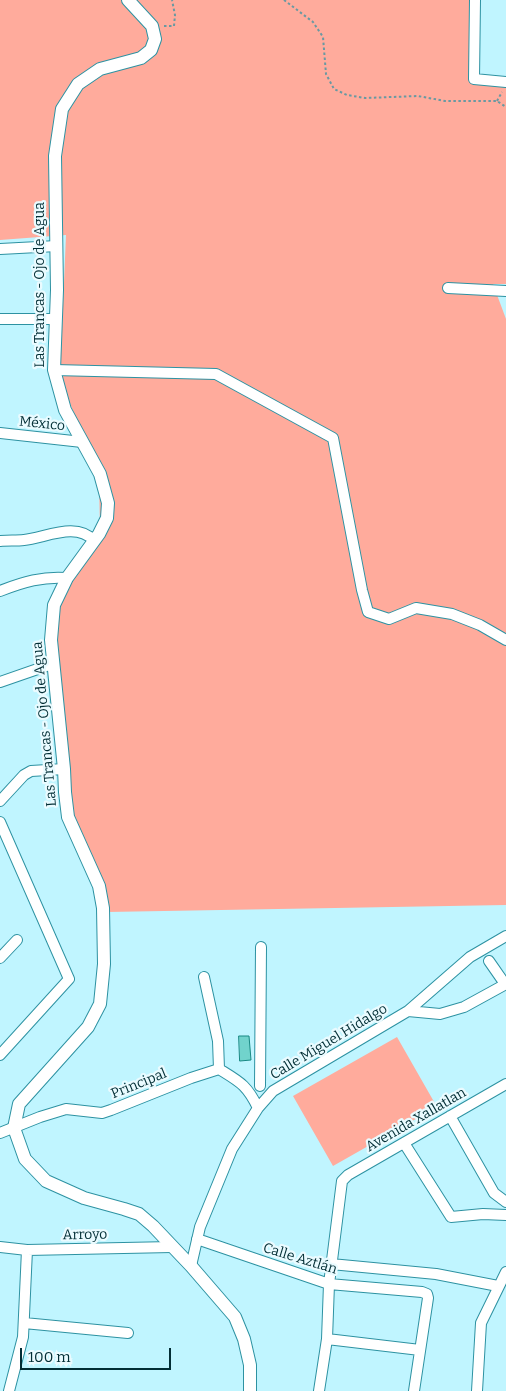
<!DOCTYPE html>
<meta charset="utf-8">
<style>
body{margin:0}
#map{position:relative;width:506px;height:1391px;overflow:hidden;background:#c0f5ff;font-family:Bitter,serif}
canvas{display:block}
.scale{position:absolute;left:20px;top:1348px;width:151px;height:22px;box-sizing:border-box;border:2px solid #022e35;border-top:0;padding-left:6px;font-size:15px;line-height:18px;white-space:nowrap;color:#022e35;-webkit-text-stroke:4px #eafbff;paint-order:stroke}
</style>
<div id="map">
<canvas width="506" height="1391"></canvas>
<div class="scale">100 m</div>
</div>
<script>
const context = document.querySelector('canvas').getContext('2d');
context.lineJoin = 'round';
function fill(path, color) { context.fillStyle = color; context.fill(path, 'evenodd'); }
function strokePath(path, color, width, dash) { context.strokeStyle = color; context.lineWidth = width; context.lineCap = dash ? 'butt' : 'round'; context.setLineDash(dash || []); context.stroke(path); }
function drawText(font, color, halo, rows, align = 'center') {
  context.font = font + ' Bitter,serif'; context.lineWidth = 4.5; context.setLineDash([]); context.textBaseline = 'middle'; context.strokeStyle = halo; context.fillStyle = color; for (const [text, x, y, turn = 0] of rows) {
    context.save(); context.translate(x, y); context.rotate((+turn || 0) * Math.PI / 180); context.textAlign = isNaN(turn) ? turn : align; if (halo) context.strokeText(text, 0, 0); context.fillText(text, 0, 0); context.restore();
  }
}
fill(new Path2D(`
 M0 0H476L473 77 506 79V284H493L506 319V905L107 912 63 807 53 611 100 531 99 479 60 377 66 235 0 240Z
 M397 1037 437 1107 333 1166 293 1096Z`), '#ffab9c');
const building = new Path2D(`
 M239 1036H249L251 1060 240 1061Z`);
fill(building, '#71d3cc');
strokePath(building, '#188883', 1);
const minor = new Path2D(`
 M475 0 474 79 506 82
 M0 249 57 246
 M448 288 506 291
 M0 319H56
 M54 370 216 374 333 438 362 590 368 612 389 619 416 608 452 614 480 625 506 640
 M0 433 82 442
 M0 541C8 540 16 541 24 540 45 538 77 521 94 541
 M0 591C23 582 43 576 67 578
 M0 682 52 664
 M0 801 24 775 31 771 64 769
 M0 822 69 979 0 1055
 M0 958 17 940
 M489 961 505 984
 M204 977 218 1041 219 1069
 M408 1011 440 1014 464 1007 506 984
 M260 1086 261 947
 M450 1116 494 1193 506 1202
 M0 1133 40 1117 66 1109 102 1113 111 1110 191 1078 219 1069C240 1082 247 1085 258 1108
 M404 1143 451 1217 483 1214 506 1215
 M197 1239 329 1284 422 1292 427 1294 428 1298 414 1391
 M0 1247 27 1250 172 1247
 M331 1264 436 1274 498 1286
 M191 1266 200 1227 232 1149 258 1108 273 1091 408 1011 470 957 506 936
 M24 1323 128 1333
 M327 1339 420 1350
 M9 1391 23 1337 27 1250
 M319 1391 327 1339 329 1284 342 1181 348 1175 506 1084
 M477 1391 481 1323 506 1272`);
const tertiary = new Path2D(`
 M128 0 152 26 155 39 151 50 141 58 100 69 78 84 62 109 55 156 57 290 54 370 65 410 100 474 108 503 107 518 99 534 67 578 54 605 51 640 64 769 65 792 68 817 99 886 103 908 104 964 100 1004 88 1027 19 1104 14 1128 25 1159 46 1181 84 1198 124 1209 139 1214 153 1226 191 1266 235 1317 244 1339 250 1365V1391`);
strokePath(minor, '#2d92a2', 12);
strokePath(tertiary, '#2d92a2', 14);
strokePath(new Path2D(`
 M284 0 313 22 323 37 326 74 334 89 347 95 365 98 418 96 445 101H497L506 107
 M164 26H174L175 15 172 0
 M497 101 502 92`), '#6899a2', 2, [2.5, 2.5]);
strokePath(minor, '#fff', 10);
strokePath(tertiary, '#fff', 12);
drawText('14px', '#022e35', '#eafbff', [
 ["Las Trancas - Ojo de Agua",40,285,-90],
 ["México",42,424,6],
 ["Las Trancas - Ojo de Agua",45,724,-95],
 ["Calle Miguel Hidalgo",329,1042,-31],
 ["Principal",139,1084,-22],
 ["Avenida Xallatlan",416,1120,-30],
 ["Arroyo",85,1235,-1],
 ["Calle Aztlán",300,1259,17]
]);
</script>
